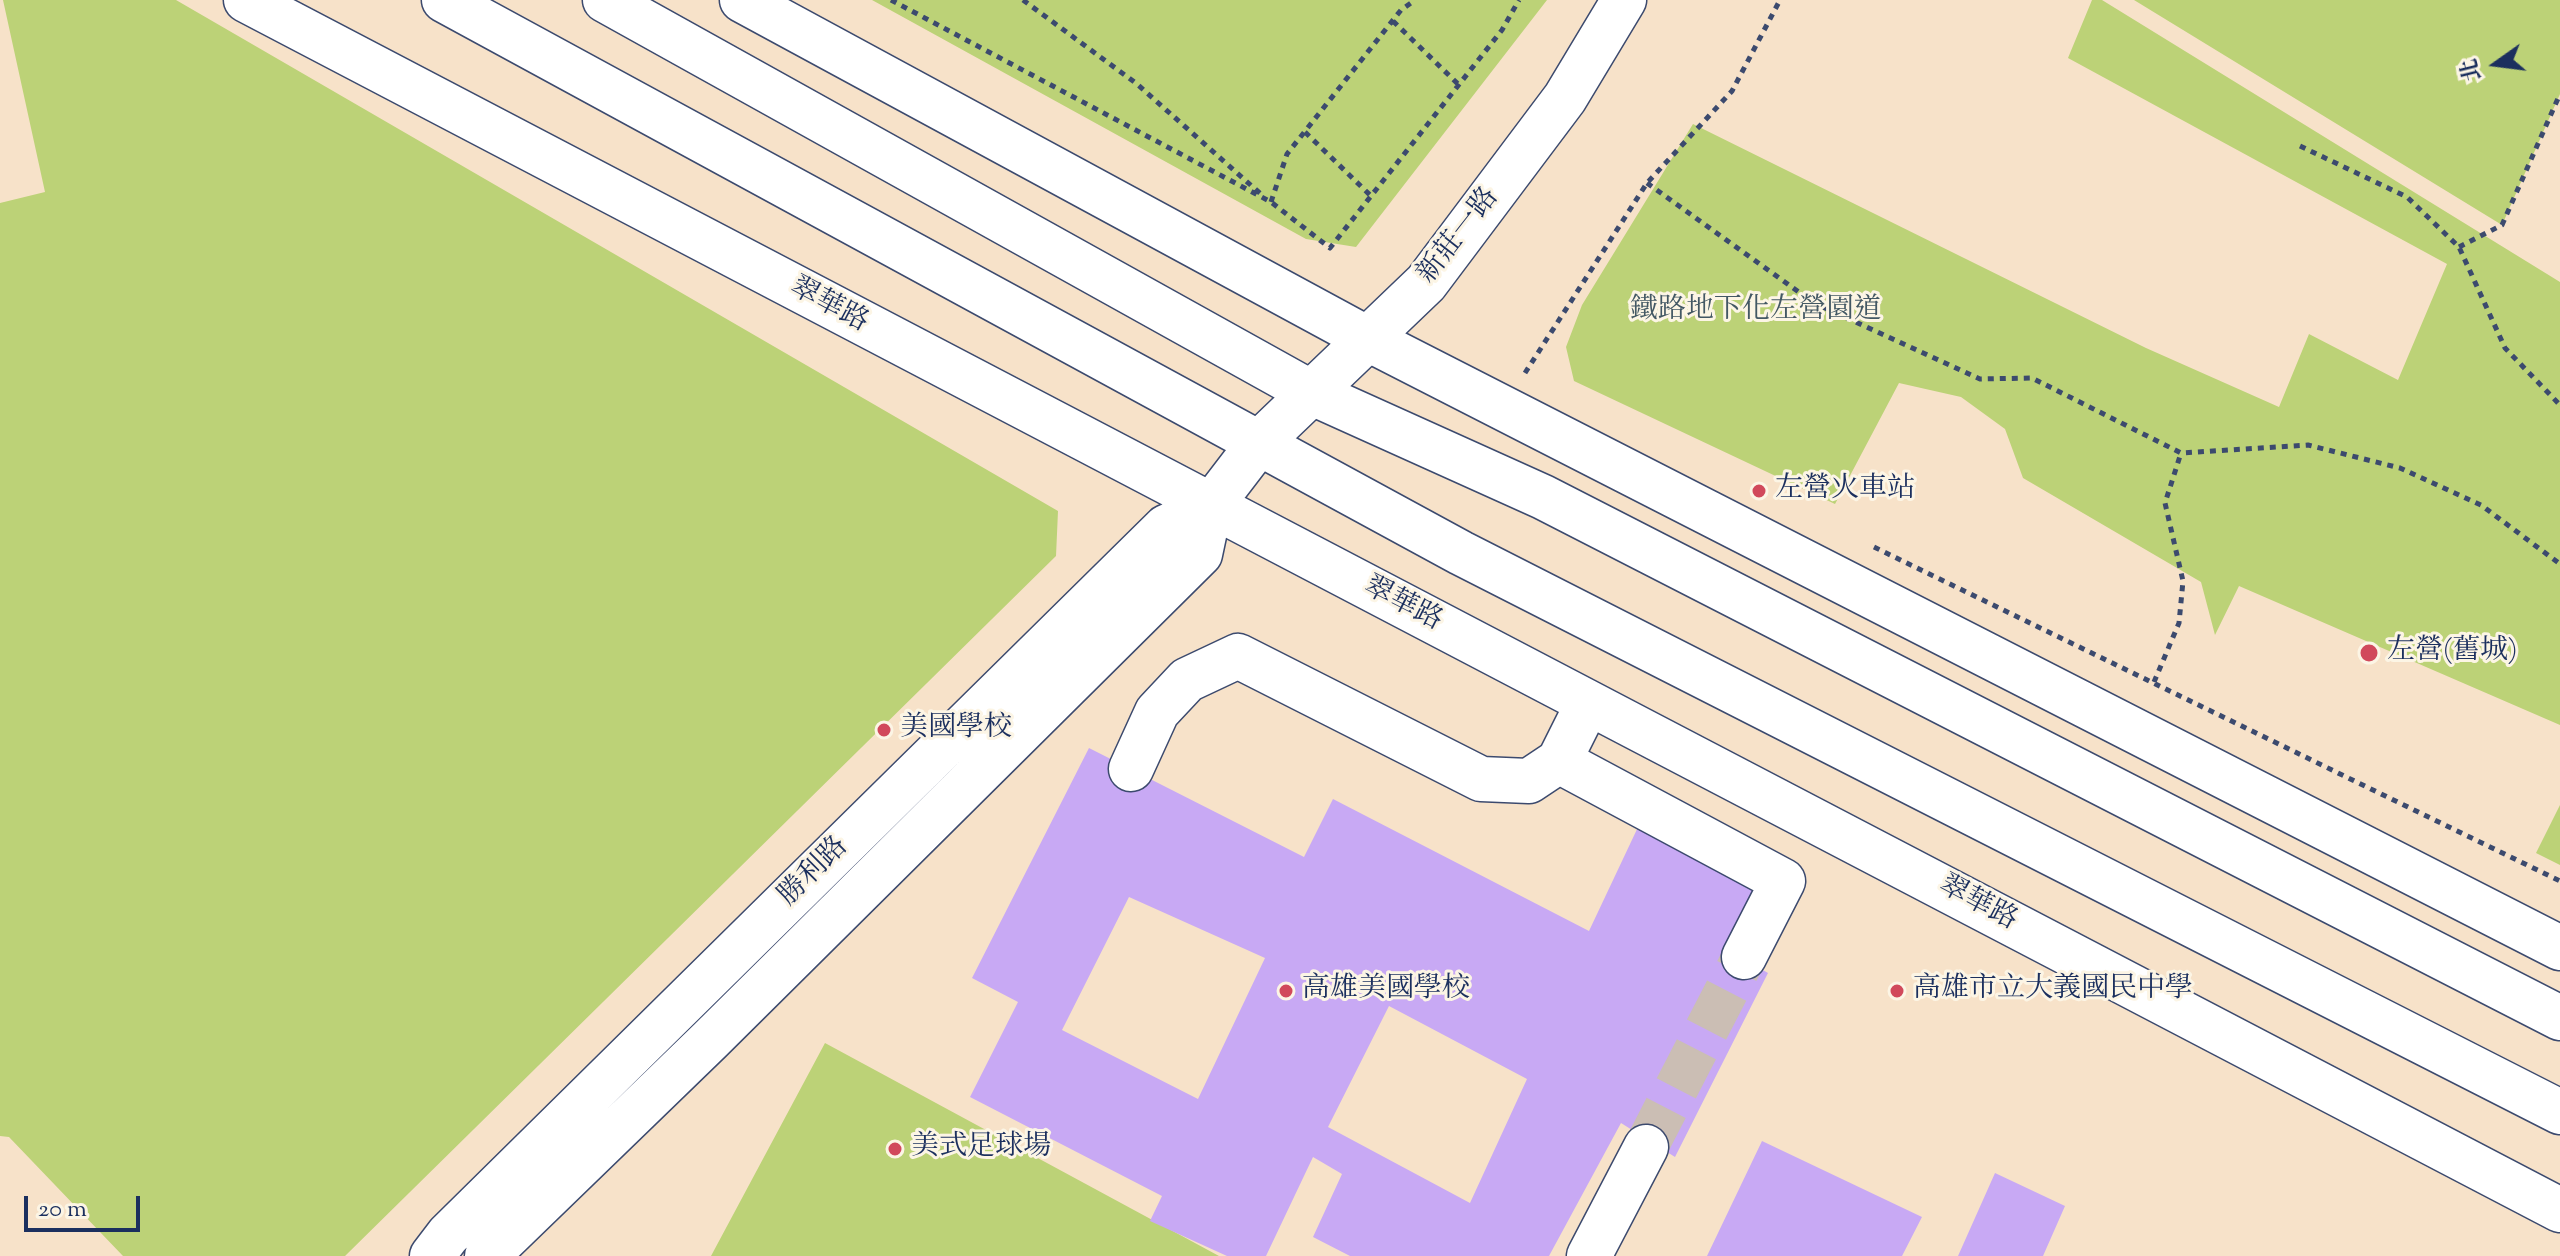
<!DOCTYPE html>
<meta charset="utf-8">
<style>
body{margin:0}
#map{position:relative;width:2560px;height:1256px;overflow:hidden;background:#f7e2c9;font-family:"Sorts Mill Goudy","Noto Serif TC",serif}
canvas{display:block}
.north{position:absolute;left:2456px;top:24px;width:80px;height:80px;-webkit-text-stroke:6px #fcf5e5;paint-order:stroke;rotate:256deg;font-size:22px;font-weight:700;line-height:32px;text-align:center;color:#1b2f5e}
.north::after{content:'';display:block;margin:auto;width:28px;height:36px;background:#1b2f5e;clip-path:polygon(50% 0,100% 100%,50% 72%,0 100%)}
.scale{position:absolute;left:24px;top:1196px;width:116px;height:36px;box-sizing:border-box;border:4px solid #1b2f5e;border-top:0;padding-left:10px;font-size:24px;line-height:28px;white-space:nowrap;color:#1b2f5e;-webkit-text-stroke:6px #fcf5e5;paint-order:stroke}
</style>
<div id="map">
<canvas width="2560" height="1256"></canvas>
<div class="north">北</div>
<div class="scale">20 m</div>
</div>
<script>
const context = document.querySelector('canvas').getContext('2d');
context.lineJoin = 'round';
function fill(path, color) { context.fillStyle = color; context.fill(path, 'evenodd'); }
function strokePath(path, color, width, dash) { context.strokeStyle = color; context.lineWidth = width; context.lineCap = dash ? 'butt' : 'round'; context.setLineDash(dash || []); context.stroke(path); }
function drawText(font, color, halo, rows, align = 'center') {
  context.font = font + ' "Sorts Mill Goudy","Noto Serif TC",serif'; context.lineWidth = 6; context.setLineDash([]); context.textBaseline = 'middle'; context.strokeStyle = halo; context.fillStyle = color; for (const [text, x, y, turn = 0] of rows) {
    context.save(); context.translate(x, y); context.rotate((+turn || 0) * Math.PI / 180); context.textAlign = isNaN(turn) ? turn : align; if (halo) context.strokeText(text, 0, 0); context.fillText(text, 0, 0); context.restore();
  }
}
fill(new Path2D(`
 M3 0H176L1058 511 1056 556 345 1256H123L9 1137 0 1136V203L45 192Z
 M872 0H1547L1356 247 1306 239Z
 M2092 0H2102L2560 282V725L2239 586 2215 635 2201 582 2023 478 2005 429 1961 397 1899 383 1835 504 1574 381 1566 347 1582 305 1693 124 2146 348 2279 407 2309 334 2398 380 2447 264 2068 58Z
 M2134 0H2560V94L2502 225Z
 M2560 805V865L2536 853Z
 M825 1043 1219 1256H711Z`), '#bcd277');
fill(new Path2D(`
 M1089 748 1304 857 1333 799 1589 931 1639 825 1760 888 1728 950 1768 973 1675 1157 1621 1123 1549 1256H1350L1313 1237 1342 1174 1313 1157 1266 1256H1227L1150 1221 1162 1196 970 1097 1018 1002 972 978ZM1129 897 1265 958 1198 1099 1062 1030ZM1389 1006 1527 1079 1470 1203 1328 1127Z
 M1762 1141 1922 1217 1902 1256H1707Z
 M1995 1173 2065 1206 2043 1256H1958Z`), '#c8a9f4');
strokePath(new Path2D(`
 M1646 1147 1744 957`), '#cbbeb4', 44, [44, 22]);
const minor = new Path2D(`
 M246 0C1016 406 1789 806 2560 1210
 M742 0 1368 339 2560 948
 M1559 761 1783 881 1744 957
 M1131 769 1157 712 1187 680 1238 656 1481 779 1529 781 1559 761 1588 703
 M432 1256 448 1235 1166 527 1210 507
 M487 1256 710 1040 1200 554 1210 507 1259 443 1426 283 1565 98 1624 0
 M1589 1256 1646 1147`);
const major = new Path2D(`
 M444 0 1461 553 2560 1112
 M605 0 1310 392 1543 497 2560 1018`);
strokePath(minor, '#3c4a6e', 47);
strokePath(major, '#3c4a6e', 47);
strokePath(new Path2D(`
 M891 0 1271 202 1330 248 1502 30 1519 0
 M1023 0 1137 84 1263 196
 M1393 21 1459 85
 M1305 132 1371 196
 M2300 146 2407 197 2459 247 2505 348 2560 405
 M1647 183 1814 303 1980 379 2032 378 2181 453 2308 445 2400 468 2481 505 2560 564
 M1271 202 1287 154 1401 10 1415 0
 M2459 247 2502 225 2560 94
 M1525 373 1647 183 1732 91 1780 0
 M1874 547 2560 881
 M2154 682 2179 623 2183 581 2165 503 2181 453`), '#3c4a6e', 5, [6, 6]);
strokePath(minor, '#fff', 44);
strokePath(major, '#fff', 44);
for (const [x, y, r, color] of [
 [1759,491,8,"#d1495b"],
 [2369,653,10,"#d1495b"],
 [884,730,8,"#d1495b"],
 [1286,991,8,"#d1495b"],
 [1897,991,8,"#d1495b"],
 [895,1149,8,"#d1495b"]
]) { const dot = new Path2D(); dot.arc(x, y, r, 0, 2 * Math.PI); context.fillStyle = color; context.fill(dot); strokePath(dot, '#fcf5e5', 3); }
drawText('28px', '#1b2f5e', '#fcf5e5', [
 ["新莊一路",1460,237,-52],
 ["翠華路",828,307,28],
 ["翠華路",1402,606,27],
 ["勝利路",815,873,-45],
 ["翠華路",1977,905,28]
]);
drawText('28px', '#435864', '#fcf5e5', [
 ["鐵路地下化左營園道",1756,312]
]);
drawText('28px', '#1b2f5e', '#fcf5e5', [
 ["左營火車站",1775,491],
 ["左營(舊城)",2387,653],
 ["美國學校",900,730],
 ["高雄美國學校",1302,991],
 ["高雄市立大義國民中學",1913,991],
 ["美式足球場",911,1149]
], 'left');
</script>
